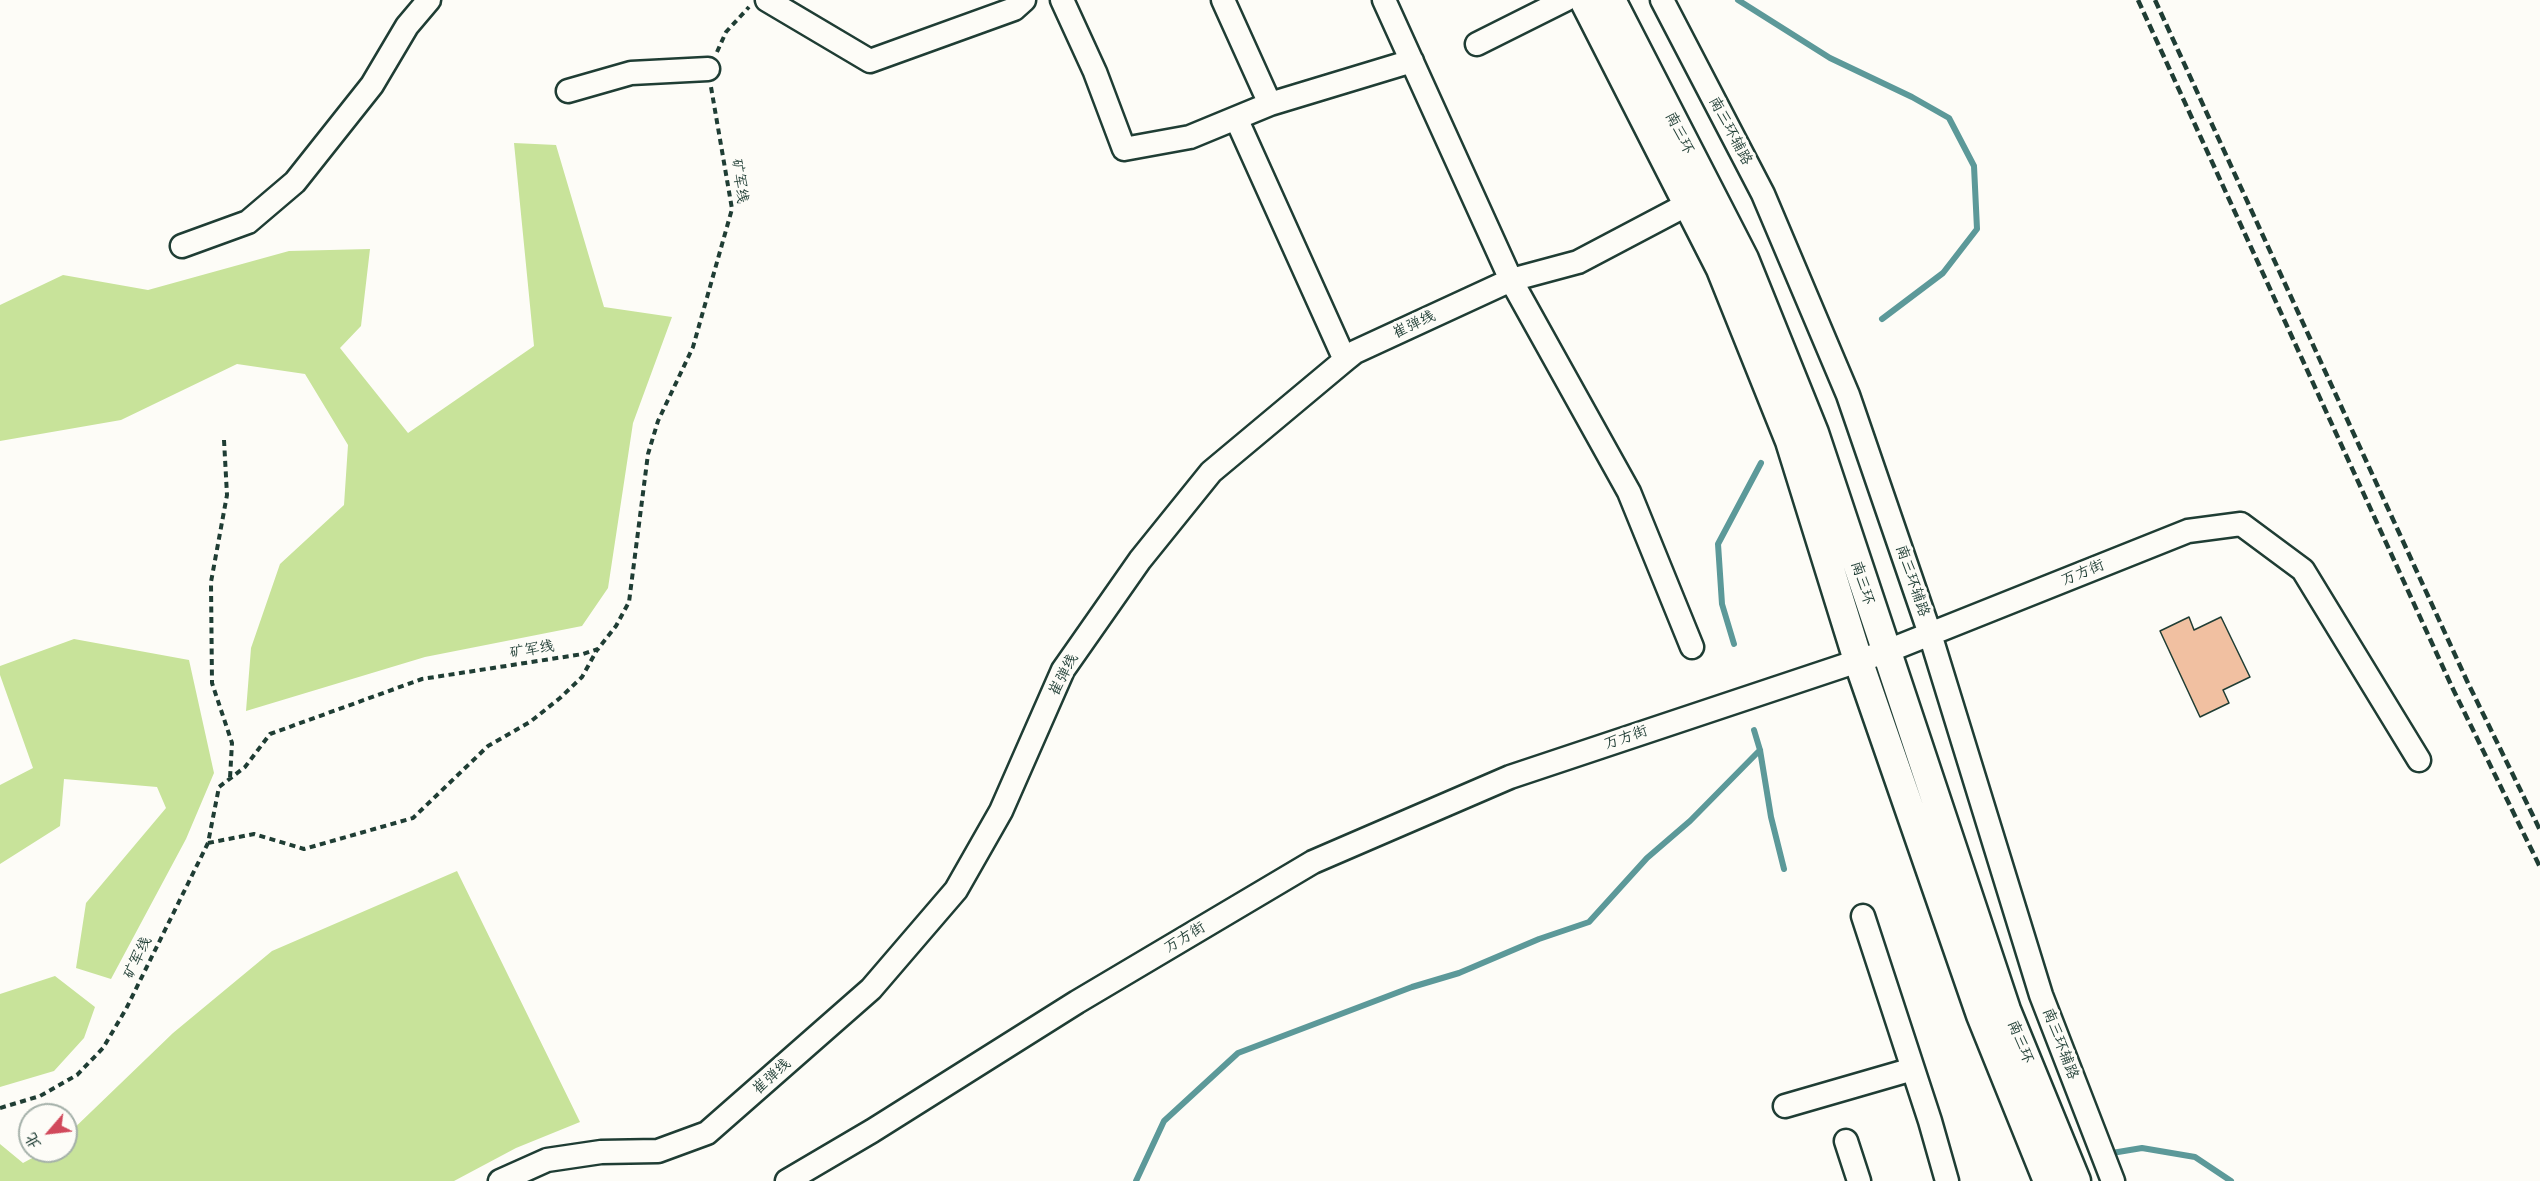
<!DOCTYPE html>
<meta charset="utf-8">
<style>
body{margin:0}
#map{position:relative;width:2540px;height:1181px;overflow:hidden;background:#fdfcf7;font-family:"Balsamiq Sans","LXGW WenKai TC",sans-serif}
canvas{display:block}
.north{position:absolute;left:18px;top:1103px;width:60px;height:60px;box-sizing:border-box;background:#fdfcf7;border:2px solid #a4b0a9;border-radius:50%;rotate:242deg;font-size:16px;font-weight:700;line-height:24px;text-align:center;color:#1f3d34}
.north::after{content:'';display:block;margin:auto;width:21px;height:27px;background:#d1495b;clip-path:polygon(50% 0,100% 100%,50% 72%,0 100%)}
</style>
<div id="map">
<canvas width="2540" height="1181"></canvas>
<div class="north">北</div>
</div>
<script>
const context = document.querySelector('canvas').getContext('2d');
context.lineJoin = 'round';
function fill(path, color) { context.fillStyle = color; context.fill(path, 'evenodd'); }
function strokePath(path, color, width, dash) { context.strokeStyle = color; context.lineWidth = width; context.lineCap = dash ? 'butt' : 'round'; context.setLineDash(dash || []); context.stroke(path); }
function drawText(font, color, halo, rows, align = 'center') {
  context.font = font + ' "Balsamiq Sans","LXGW WenKai TC",sans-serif'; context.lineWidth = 6; context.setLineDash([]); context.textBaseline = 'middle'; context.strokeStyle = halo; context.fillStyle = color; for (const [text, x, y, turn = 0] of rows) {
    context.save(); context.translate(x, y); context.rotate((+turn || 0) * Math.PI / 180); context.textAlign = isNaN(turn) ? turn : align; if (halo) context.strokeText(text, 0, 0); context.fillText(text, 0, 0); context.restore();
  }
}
fill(new Path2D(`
 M514 143 556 145 604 307 672 317 633 423 608 588 582 626 425 657 246 711 251 648 280 564 344 505 348 445 305 374 237 364 121 420 0 441V305L63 275 148 290 289 251 370 249 361 326 340 348 408 433 534 346Z
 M74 639 189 660 214 773 186 839 111 979 76 968 86 903 166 808 157 787 64 779 60 826 0 864V785L33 768 0 675V666Z
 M457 871 580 1122 516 1148 454 1181H0V1144L23 1163 45 1151H66V1136L173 1033 272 951Z
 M55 976 95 1007 84 1038 54 1071 0 1087V994Z`), '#c8e39a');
strokePath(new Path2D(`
 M1738 0 1830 58 1912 97 1949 118 1974 166 1977 229 1943 273 1882 319
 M1734 644 1722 604 1718 544 1761 463
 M1754 730 1760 750 1771 817 1784 869
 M2112 1153 2142 1148 2195 1157 2231 1181
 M1136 1181 1164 1121 1238 1053 1412 987 1459 973 1539 939 1589 922 1647 858 1690 821 1760 750`), '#5c9999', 6);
const building = new Path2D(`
 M2189 617 2194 630 2221 617 2250 677 2223 690 2229 703 2200 717 2160 631Z`);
fill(building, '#f1c0a1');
strokePath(building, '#1f3d34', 1.5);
const minor = new Path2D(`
 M767 0 870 61 1014 9 1024 0
 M1062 0 1095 72 1124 149 1190 137 1270 104
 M1223 0 1270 104 1412 61
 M1384 0 1511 280 1629 492 1692 647
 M1662 0 1763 194 1848 395 1930 634 2041 995 2113 1181
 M1477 44 1565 0
 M568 91 631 73 708 69
 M1236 118 1345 360
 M182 246 248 222 295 182 372 85 407 26 429 0
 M1863 916 1930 1121 1947 1181
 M1785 1106 1913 1069
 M1846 1141 1859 1181
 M500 1181 547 1160 601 1152 658 1151 707 1133 871 989 956 890 1001 811 1063 670 1140 560 1211 472 1345 360 1355 352 1511 280 1578 262 1688 204
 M787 1181 872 1131 1077 1002 1313 862 1510 777 1885 652 2188 531 2241 524 2303 570 2419 760`);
const major = new Path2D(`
 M1584 0 1721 269 1790 441 1858 660 1981 1015 2048 1181
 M1611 0 1744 259 1814 433 2006 1010 2076 1181`);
strokePath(minor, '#1f3d34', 27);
strokePath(major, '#1f3d34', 33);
strokePath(new Path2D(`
 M717 52 726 32 749 7
 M224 440 227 495 211 582 212 683 232 743 230 778
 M208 843 254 834 304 849 413 818 488 746 530 722 560 698 582 677 597 650
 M0 1108 40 1096 77 1075 103 1048 126 1009 208 843 219 787 245 767 270 734 422 679 583 654 598 649 616 626 629 602 648 454 658 421 693 347 732 209 711 87`), '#1f3d34', 4, [6, 4.5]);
strokePath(minor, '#fdfcf7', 22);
strokePath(major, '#fdfcf7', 28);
strokePath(new Path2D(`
 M2138 0 2452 687 2540 867
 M2155 0 2467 681 2540 830`), '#1f3d34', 4.5, [9, 4.5]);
drawText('15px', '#1f3d34', '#fdfcf7', [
 ["南三环辅路",1730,131,62],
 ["南三环",1679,133,63],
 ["矿军线",739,181,82],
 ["崔弹线",1414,325,-25],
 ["万方街",2083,573,-22],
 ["南三环辅路",1912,581,71],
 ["南三环",1862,583,72],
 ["矿军线",532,650,-9],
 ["崔弹线",1064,675,-62],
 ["万方街",1626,738,-19],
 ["万方街",1185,938,-31],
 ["矿军线",138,958,-64],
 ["南三环",2020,1042,68],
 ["南三环辅路",2060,1044,69],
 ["崔弹线",772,1077,-42]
]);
</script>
